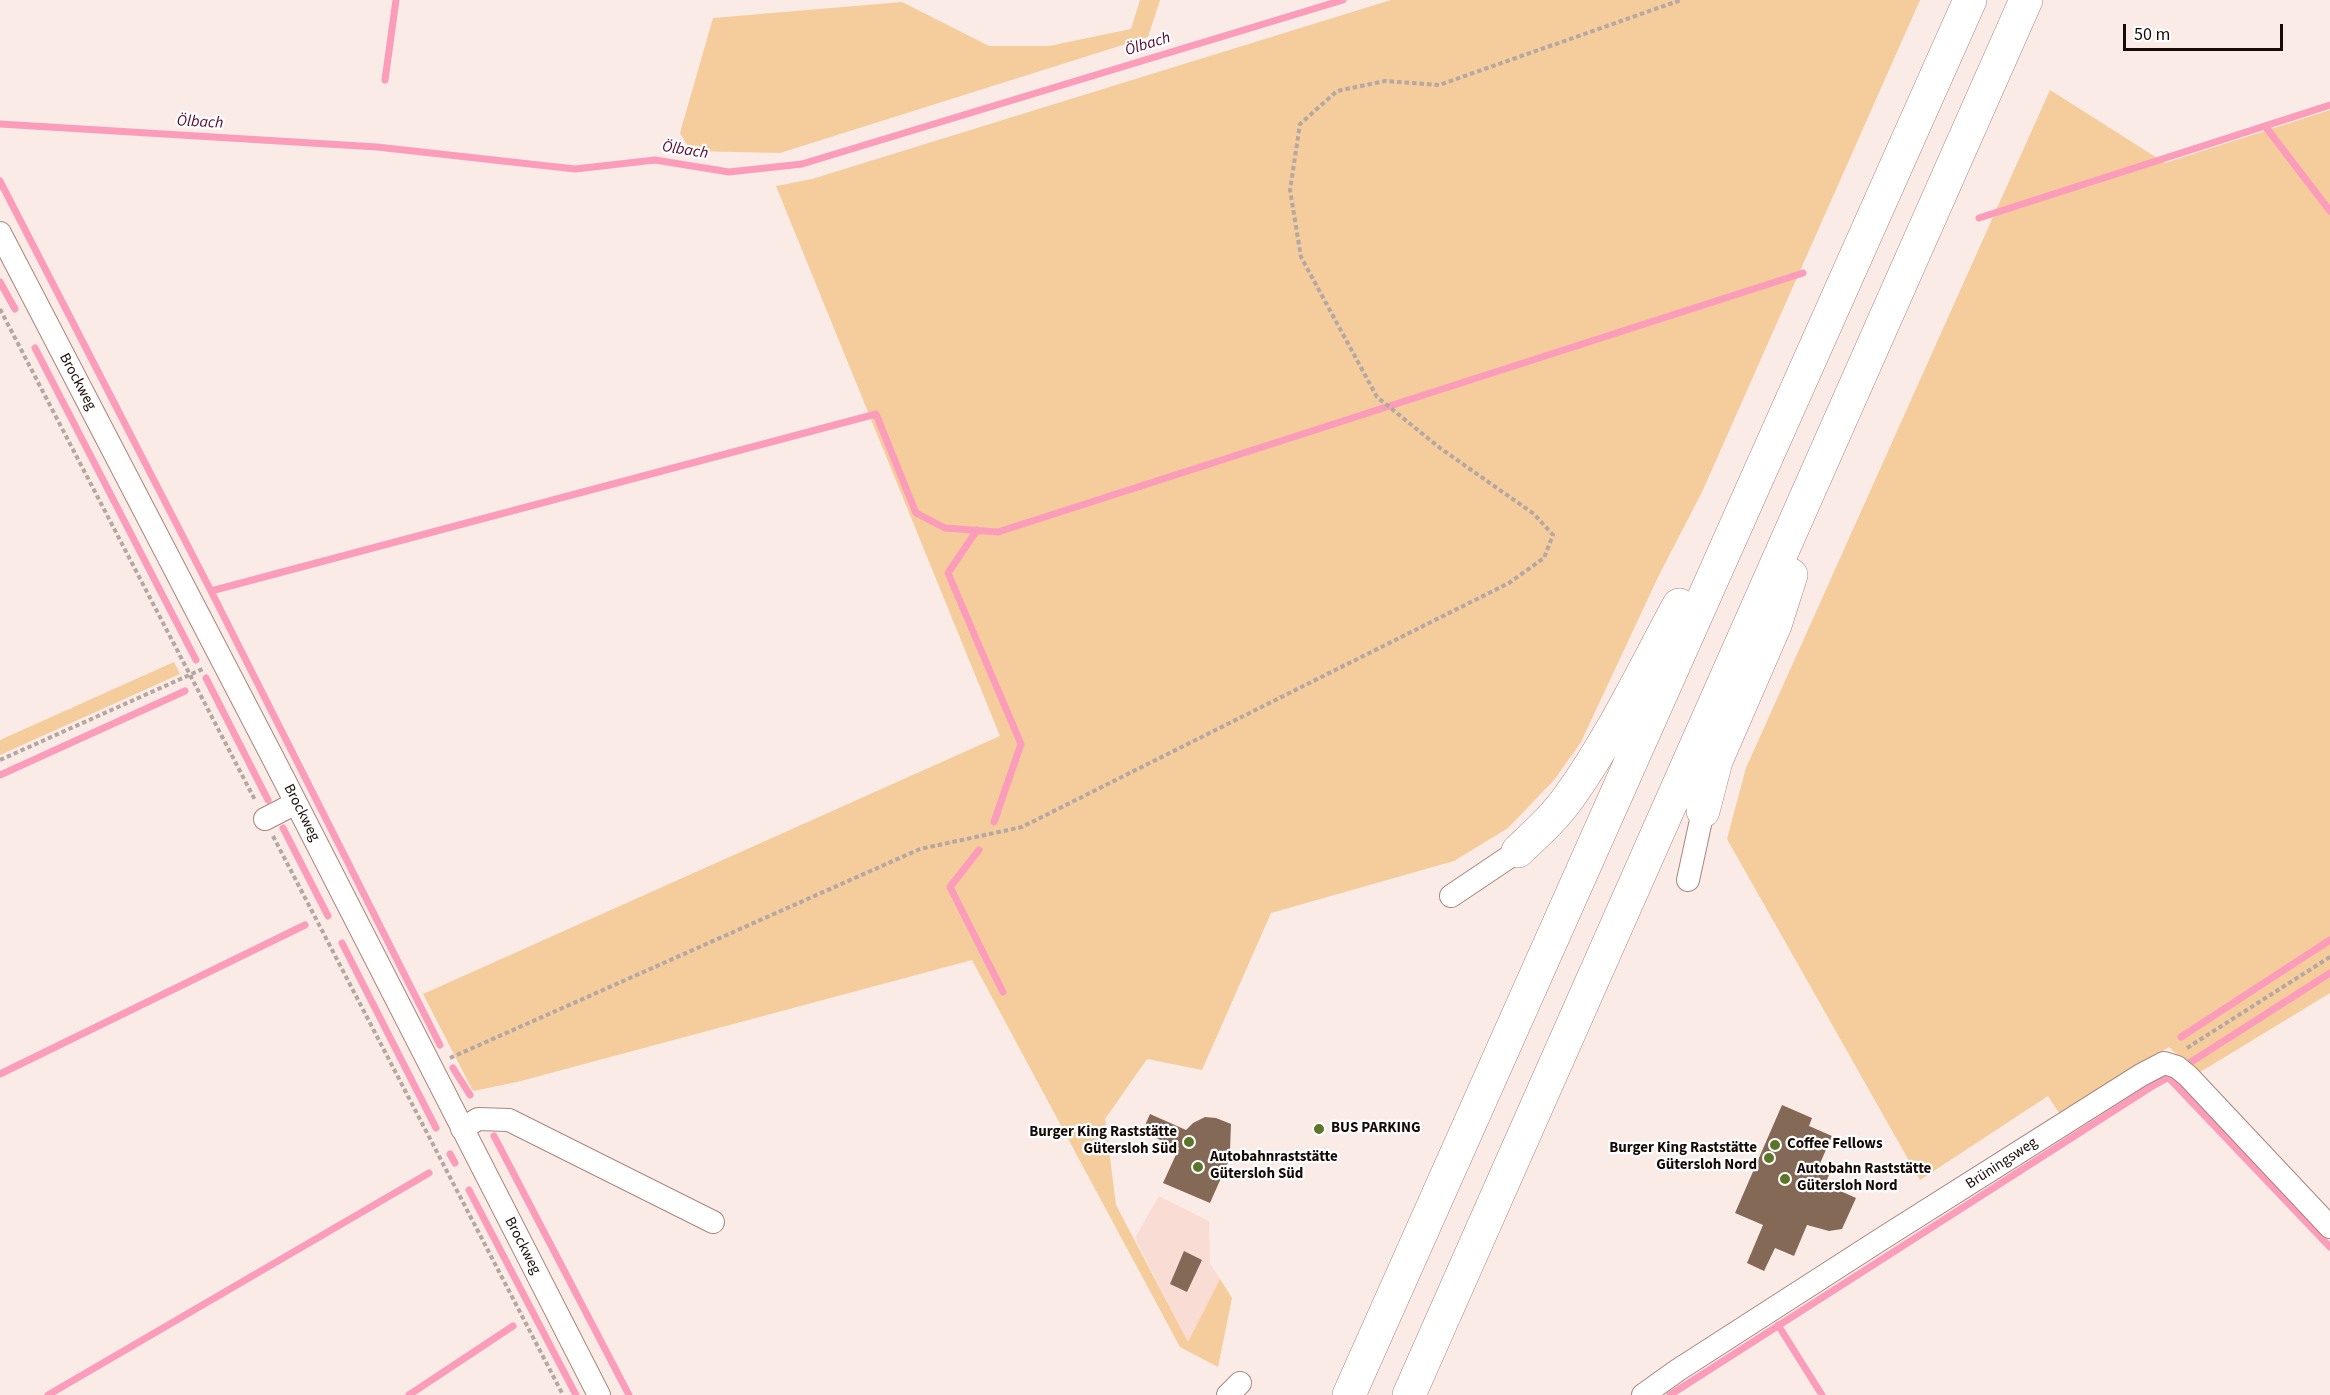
<!DOCTYPE html>
<meta charset="utf-8">
<style>
body{margin:0}
#map{position:relative;width:2330px;height:1395px;overflow:hidden;background:#faebe7;font-family:"Source Sans 3",sans-serif}
canvas{display:block}
.scale{position:absolute;left:2123px;top:24px;width:160px;height:27px;box-sizing:border-box;border:3px solid #170b08;border-top:0;padding-left:8px;font-size:18px;line-height:21px;white-space:nowrap;color:#170b08;-webkit-text-stroke:4px #fff;paint-order:stroke}
</style>
<div id="map">
<canvas width="2330" height="1395"></canvas>
<div class="scale">50 m</div>
</div>
<script>
const context = document.querySelector('canvas').getContext('2d');
context.lineJoin = 'round';
function fill(path, color) { context.fillStyle = color; context.fill(path, 'evenodd'); }
function strokePath(path, color, width, dash) { context.strokeStyle = color; context.lineWidth = width; context.lineCap = dash ? 'butt' : 'round'; context.setLineDash(dash || []); context.stroke(path); }
function drawText(font, color, halo, rows, align = 'center') {
  context.font = font + ' "Source Sans 3",sans-serif'; context.lineWidth = 4.5; context.setLineDash([]); context.textBaseline = 'middle'; context.strokeStyle = halo; context.fillStyle = color; for (const [text, x, y, turn = 0] of rows) {
    context.save(); context.translate(x, y); context.rotate((+turn || 0) * Math.PI / 180); context.textAlign = isNaN(turn) ? turn : align; if (halo) context.strokeText(text, 0, 0); context.fillText(text, 0, 0); context.restore();
  }
}
fill(new Path2D(`
 M1159 1196 1209 1221 1210 1264 1220 1279 1188 1343 1135 1238Z`), '#f9ddd5');
fill(new Path2D(`
 M1140 0H1160L1148 37 780 153 691 151 680 133 713 18 902 2 989 46H1049L1131 29Z
 M1391 0H1920L1702 492 1659 575 1581 742 1554 780 1508 828 1454 861 1271 913 1202 1070 1147 1059 1105 1119 1116 1205 1188 1342 1220 1279 1232 1298 1218 1367 1180 1347 972 960 517 1082 473 1091 423 994 1000 736 776 186 812 179Z
 M2050 90 2165 163 2330 110V993L2197 1074 2169 1047 2061 1116 2048 1096 1920 1180 1727 839 1746 768Z
 M174 662 180 674 0 755V740Z`), '#f5cc9b');
strokePath(new Path2D(`
 M385 80 396 0
 M0 124 377 147 575 169 655 160 729 172 802 164 1343 0
 M2265 126 2330 211
 M0 181 211 591 440 1045
 M1979 218 2330 105
 M0 282 15 309
 M35 348 196 660
 M977 530 948 573 1021 744 994 822
 M211 591 876 414 916 513 945 528 998 532 1803 273
 M206 678 268 800
 M0 775 185 691
 M283 828 328 916
 M979 850 950 887 1003 992
 M342 943 436 1128
 M2181 1037 2330 940
 M2191 1062 2330 973
 M453 1068 470 1095
 M0 1074 305 925
 M2168 1077 2330 1247
 M494 1136 629 1395
 M450 1154 455 1163
 M469 1190 576 1395
 M1778 1325 1822 1395
 M48 1395 429 1173
 M409 1395 513 1326
 M1670 1395 2151 1087 2171 1076`), '#fc9cbb', 7);
fill(new Path2D(`
 M1782 1105 1812 1118 1809 1126 1832 1136 1818 1168 1830 1173 1825 1184 1856 1198 1842 1229 1829 1231 1807 1225 1794 1256 1775 1248 1764 1271 1747 1263 1763 1225 1735 1213Z
 M1150 1114 1186 1130 1193 1123 1205 1117 1216 1118 1231 1124 1230 1150 1233 1151 1210 1203 1163 1183 1179 1148 1142 1132Z
 M1184 1251 1202 1260 1187 1292 1170 1284Z`), '#856957');
const minor = new Path2D(`
 M0 233 273 758 599 1395
 M265 819 296 803
 M1688 880 1703 811
 M1451 896 1518 851
 M462 1129 478 1119 509 1120 713 1222
 M1228 1395 1240 1383
 M1643 1395 1678 1370 1883 1238 2141 1075 2164 1063 2177 1067 2188 1076 2330 1227`);
const highway = new Path2D(`
 M1703 811 1716 761 1775 625 1791 575
 M1518 851C1536 834 1555 817 1569 797 1612 737 1644 669 1679 605
 M1349 1395 1970 0
 M1409 1395 2026 0`);
strokePath(minor, '#a8867c', 24);
strokePath(highway, '#a8867c', 34);
strokePath(new Path2D(`
 M0 309 255 800
 M0 760 205 668
 M273 836 563 1395
 M2187 1048 2330 957
 M450 1058 920 849 1022 827 1509 583 1544 558 1553 535 1534 514 1440 448 1377 397 1301 257 1290 190 1300 124 1337 91 1385 81 1439 85 1681 0`), '#b5a7a3', 4, [4.5, 3]);
strokePath(minor, '#fff', 22);
strokePath(highway, '#fff', 33);
for (const [x, y, r, color] of [
 [1319,1129,6,"#5b762a"],
 [1189,1142,6,"#5b762a"],
 [1775,1145,6,"#5b762a"],
 [1769,1158,6,"#5b762a"],
 [1198,1167,6,"#5b762a"],
 [1785,1179,6,"#5b762a"]
]) { const dot = new Path2D(); dot.arc(x, y, r, 0, 2 * Math.PI); context.fillStyle = color; context.fill(dot); strokePath(dot, '#fff', 2); }
drawText('15px', '#170b08', '#fff', [
 ["Brockweg",77,382,62],
 ["Brockweg",301,813,63],
 ["Brüningsweg",2002,1164,-33],
 ["Brockweg",522,1246,63]
]);
drawText('bold 15px', '#170b08', '#fff', [
 ["BUS PARKING",1331,1129],
 ["Burger King Raststätte",1177,1133,"right"],
 ["Gütersloh Süd",1177,1150,"right"],
 ["Coffee Fellows",1787,1145],
 ["Burger King Raststätte",1757,1149,"right"],
 ["Gütersloh Nord",1757,1166,"right"],
 ["Autobahnraststätte",1210,1158],
 ["Gütersloh Süd",1210,1175],
 ["Autobahn Raststätte",1797,1170],
 ["Gütersloh Nord",1797,1187]
], 'left');
drawText('italic 16px', '#59042d', '#fff', [
 ["Ölbach",1148,45,-17],
 ["Ölbach",200,123,3],
 ["Ölbach",685,151,9]
]);
</script>
